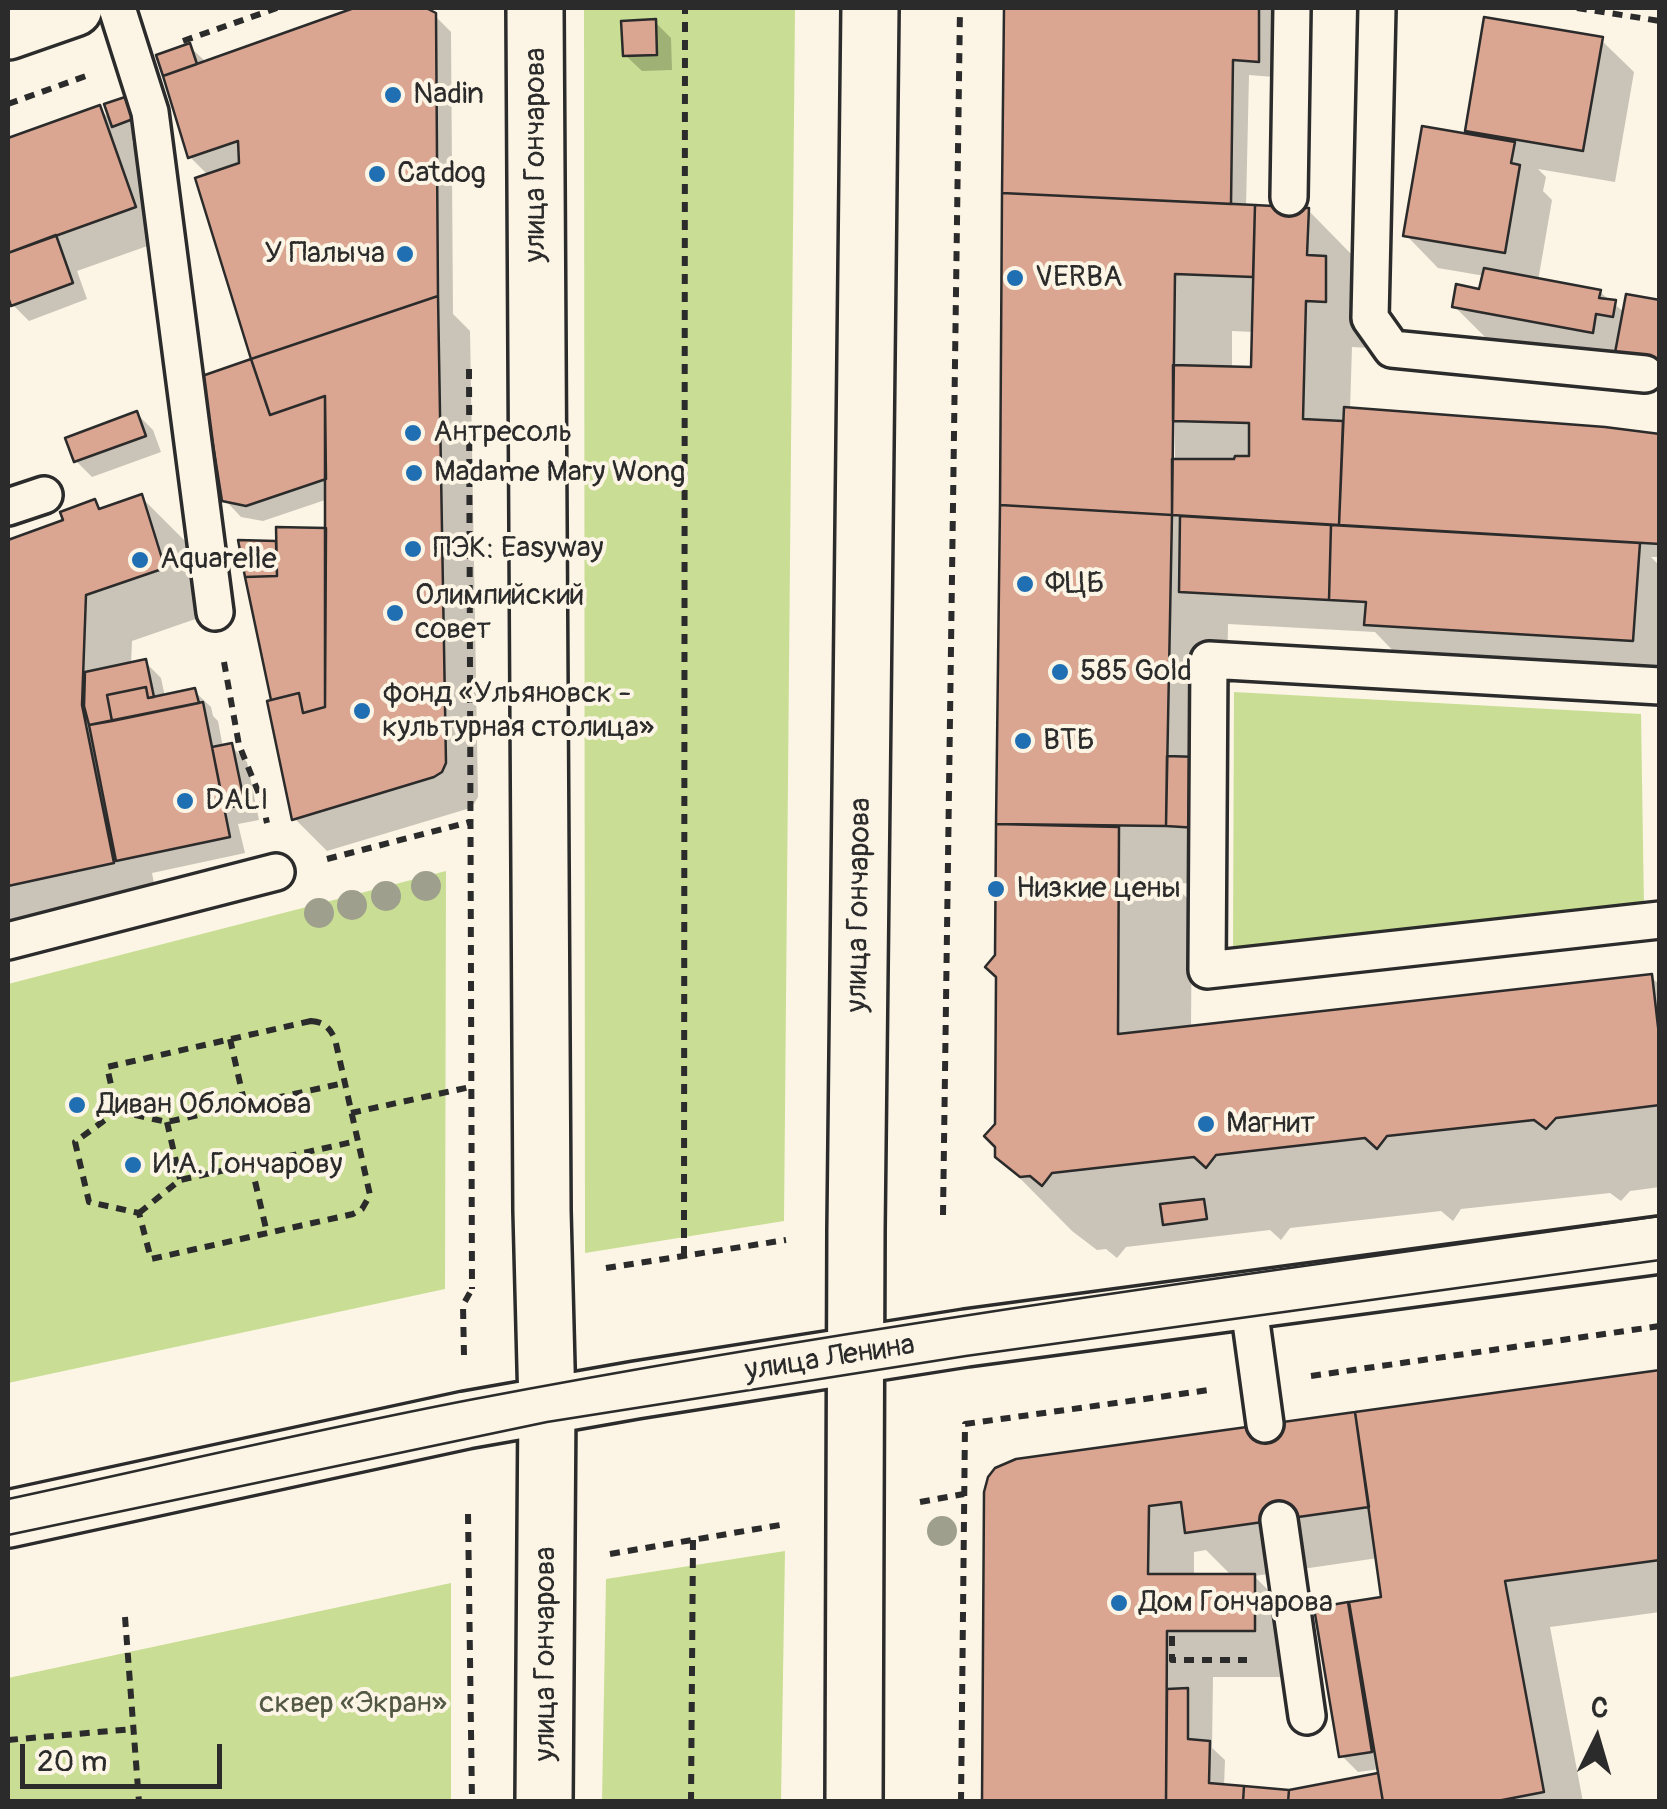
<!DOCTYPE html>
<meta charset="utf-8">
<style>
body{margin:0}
#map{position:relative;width:1667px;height:1809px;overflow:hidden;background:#fcf5e5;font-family:Pangolin,sans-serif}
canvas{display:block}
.frame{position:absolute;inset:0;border:10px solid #2b2b2b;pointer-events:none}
.north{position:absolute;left:1547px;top:1689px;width:100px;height:100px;-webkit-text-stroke:8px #fcf5e5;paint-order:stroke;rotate:5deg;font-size:28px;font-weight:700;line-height:40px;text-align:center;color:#2b2b2b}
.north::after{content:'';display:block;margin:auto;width:35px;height:45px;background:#2b2b2b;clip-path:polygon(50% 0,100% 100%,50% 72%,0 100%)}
.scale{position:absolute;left:20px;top:1744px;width:202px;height:45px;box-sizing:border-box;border:5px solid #2b2b2b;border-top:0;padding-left:12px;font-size:30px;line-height:35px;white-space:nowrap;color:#2b2b2b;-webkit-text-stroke:8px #fcf5e5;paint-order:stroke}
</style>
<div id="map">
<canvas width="1667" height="1809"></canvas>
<div class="frame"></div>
<div class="north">С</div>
<div class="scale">20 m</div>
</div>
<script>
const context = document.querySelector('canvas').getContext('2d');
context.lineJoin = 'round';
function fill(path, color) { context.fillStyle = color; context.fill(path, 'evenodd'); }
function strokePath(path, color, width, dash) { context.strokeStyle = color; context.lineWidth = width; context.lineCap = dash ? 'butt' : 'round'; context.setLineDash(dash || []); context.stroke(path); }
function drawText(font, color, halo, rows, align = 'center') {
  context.font = font + ' Pangolin,sans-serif'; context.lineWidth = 8; context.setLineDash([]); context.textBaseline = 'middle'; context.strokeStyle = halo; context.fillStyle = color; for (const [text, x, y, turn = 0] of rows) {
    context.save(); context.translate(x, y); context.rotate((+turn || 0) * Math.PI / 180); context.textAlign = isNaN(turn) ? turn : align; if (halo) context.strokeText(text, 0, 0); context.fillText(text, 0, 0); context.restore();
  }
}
fill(new Path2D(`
 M584 8H795L784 1221 585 1253Z
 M1234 692 1641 714 1644 908 1233 947Z
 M446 871 445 1289 8 1383V984Z
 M785 1551 781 1801H602L606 1579Z
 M451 1583V1801H8V1678Z`), '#c9de94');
fill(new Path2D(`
 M361 8H422L434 15 451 32 453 314 470 331 478 797 474 804 467 809 327 851 295 819 274 702 241 543 279 544 328 531V499L263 521 241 517 225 500 254 360 209 176 190 157 189 46 207 63Z
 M1006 8H1275L1274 77 1249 75 1246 207 1308 210 1354 257 1371 348 1352 347 1350 410 1660 437V557H1651L1660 566V672L1399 657 1375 632 1228 624 1224 884 1172 883 1192 903 1191 1028 1651 977 1660 985V1187L1630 1191 1621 1201 1610 1193 1461 1209 1453 1221 1441 1211 1290 1228 1281 1240 1270 1230 1126 1247 1117 1258 1106 1249 1097 1250 1072 1231 998 1156ZM1232 331 1254 332 1253 369H1232ZM1170 407H1175V461H1170Z
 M655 22 671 38 672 70 642 71 625 55Z
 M1601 40 1634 72 1615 182 1538 169 1546 177 1543 191 1552 200 1538 281 1600 292 1625 313 1660 303V377L1624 364 1487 339 1454 306 1481 292 1485 276 1438 268 1406 235 1475 137 1467 130Z
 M124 100 140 116 147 136 132 141 167 239 77 271 87 299 29 321 13 305 8 290V141L99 108 113 122Z
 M137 414 153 430 161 452 92 477 76 461Z
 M141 497 188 544 210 614 132 641 131 665 145 662 161 678 165 697 194 691 211 707 213 716 218 721 223 748 231 746 247 762 259 820 238 824 245 853 152 873 159 910 8 942V543L67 522 94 502 102 510Z
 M1660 1372V1612L1550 1627 1583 1802H985L987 1492ZM1206 1550 1233 1577H1194V1552ZM1378 1558 1384 1599 1353 1610 1347 1604 1342 1756 1358 1772 1380 1769 1382 1780 1377 1776 1289 1793 1224 1787 1225 1760 1212 1748 1213 1677H1301V1623L1254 1576Z`), '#0003');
const building = new Path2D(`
 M354 8H426L436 13 438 296 251 359 195 178 239 163 238 141 188 158 163 76Z
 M1004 8H1259V62L1233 60 1231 204 1002 193Z
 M1484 17 1603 37 1583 151 1465 131Z
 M656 19 657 55 623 56 621 21Z
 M190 43 197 64 163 76 156 55Z
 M125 97 133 119 112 127 104 104Z
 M100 105 136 207 8 253V138Z
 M1422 126 1515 142 1511 163 1520 165 1505 253 1403 236Z
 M1002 193 1255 205 1253 277 1175 274 1172 515 1000 505Z
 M1255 205 1309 208 1307 255 1326 256V302L1306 301 1303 419 1343 421 1339 525 1172 515V459H1234L1235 456H1249V423L1173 421V365L1251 367Z
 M56 235 73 283 11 306 8 297V253Z
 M1484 268 1601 290 1599 298 1616 300 1613 317 1596 314 1593 333 1452 307 1456 284 1479 289Z
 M1626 294 1660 300V365L1614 358Z
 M438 296 446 763 442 772 434 777 292 820 267 701 299 693 303 713 325 707V396L270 415 251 359Z
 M251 359 270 415 325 396 326 479 246 506 222 501 202 376Z
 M1344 407 1605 427 1660 434V544L1339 525Z
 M137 411 146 436 74 462 65 438Z
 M142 494 165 568 86 595 82 705 114 863 8 886V540L63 520 60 512 95 499 99 509Z
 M1000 505 1172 515 1166 826 996 824Z
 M1180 516 1331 525 1329 600 1179 592Z
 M1331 525 1640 543 1633 641 1364 625 1366 602 1329 600Z
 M276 527 326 528 325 707 303 713 299 693 271 700 245 577 277 576Z
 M238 540 276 541 277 576 245 577Z
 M146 659 154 697 148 698 146 687 107 695 112 721 89 725 84 706 85 672Z
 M146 687 148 698 195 688 199 703 112 721 107 695Z
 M203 702 230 837 116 861 89 725Z
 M232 743 245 805 224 808 212 747Z
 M1167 756 1199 757 1198 828 1166 826Z
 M996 824 1119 827 1118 1034 1652 974 1660 1044V1105L1556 1118 1546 1129 1534 1120 1387 1136 1377 1149 1365 1138 1216 1155 1206 1168 1194 1157 1052 1173 1042 1186 1030 1176 1020 1177 995 1157V1147L984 1136 995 1124 996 977 985 967 995 955Z
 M1204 1199 1207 1219 1163 1225 1160 1204Z
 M1660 1370V1560L1505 1581 1544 1792 1492 1802H1383L1349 1602 1381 1597 1355 1412Z
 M1355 1412 1369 1507 1185 1533 1181 1502 1149 1506 1148 1574H1255V1631H1167L1166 1802H982L984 1492 988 1477 995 1468 1016 1459Z
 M1348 1602 1372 1752 1339 1757 1314 1608Z
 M1188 1688V1739L1210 1741 1209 1783 1244 1786 1243 1802H1166L1167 1689Z
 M1378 1773 1383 1802H1288L1289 1790Z
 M1244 1786 1289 1790 1288 1802H1243Z`);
fill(building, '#dba691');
strokePath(building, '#2b2b2b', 2.5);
const lane = new Path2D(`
 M117 8 150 112 215 612
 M1377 8 1370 318 1392 349 1645 374
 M1289 197 1292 8
 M8 507 44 495
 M1660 686 1209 660 1207 970 1660 920
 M8 941 276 872
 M1248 1300 1265 1424
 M1279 1520 1307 1716`);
const street = new Path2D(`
 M8 31 74 8`);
const secondary = new Path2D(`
 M535 8 542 1211 547 1405 544 1802
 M8 1519 466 1420 636 1390 966 1338 1660 1245
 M854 1802 856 1229 870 8`);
strokePath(lane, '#2b2b2b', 42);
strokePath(street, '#2b2b2b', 62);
strokePath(secondary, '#2b2b2b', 62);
strokePath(new Path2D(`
 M1577 8 1660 21
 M183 41 277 8
 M8 104 86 76
 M469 369 472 1289
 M224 662 239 745 262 801 267 823
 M327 859 470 822
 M311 1021C324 1022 329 1027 335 1039L370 1195 362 1209 353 1214 151 1259 139 1213 89 1202 75 1142 117 1111 107 1067Z
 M230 1039 245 1105
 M117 1111 167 1122 344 1083
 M351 1113 470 1087
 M167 1122 180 1179
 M251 1164 267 1233
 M139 1213 180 1180 357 1141
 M943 1215 960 8
 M684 1256 685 8
 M606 1268 786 1240
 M464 1355 463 1305 472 1289H475
 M1311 1376 1660 1326
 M920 1502 964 1494
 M468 1514 472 1802
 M610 1554 786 1524
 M125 1617 139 1802
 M1172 1636V1660H1247
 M8 1740 133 1729
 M691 1802 693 1540
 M961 1802 965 1424 1209 1390`), '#2b2b2b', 6, [10, 8]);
strokePath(lane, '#fcf5e5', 35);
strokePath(street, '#fcf5e5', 55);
strokePath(secondary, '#fcf5e5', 55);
strokePath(new Path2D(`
 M8 1499C161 1466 314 1430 469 1400 863 1325 1262 1272 1660 1216
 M8 1535 547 1422 966 1356 1660 1260`), '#2b2b2b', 2.5);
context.fillStyle = '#9e9f8d';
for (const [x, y] of [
 [426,886],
 [386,896],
 [352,905],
 [319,913],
 [942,1531]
]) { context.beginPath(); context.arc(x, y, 15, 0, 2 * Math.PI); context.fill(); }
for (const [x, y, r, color] of [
 [393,95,10,"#1f6fb2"],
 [377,174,10,"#1f6fb2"],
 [405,254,10,"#1f6fb2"],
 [1015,278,10,"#1f6fb2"],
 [413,433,10,"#1f6fb2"],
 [414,473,10,"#1f6fb2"],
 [413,549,10,"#1f6fb2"],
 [140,560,10,"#1f6fb2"],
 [1025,584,10,"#1f6fb2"],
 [395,613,10,"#1f6fb2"],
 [1060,672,10,"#1f6fb2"],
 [362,711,10,"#1f6fb2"],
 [1023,741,10,"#1f6fb2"],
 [185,801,10,"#1f6fb2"],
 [996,889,10,"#1f6fb2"],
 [77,1105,10,"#1f6fb2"],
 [1206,1124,10,"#1f6fb2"],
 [133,1165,10,"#1f6fb2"],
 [1119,1603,10,"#1f6fb2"]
]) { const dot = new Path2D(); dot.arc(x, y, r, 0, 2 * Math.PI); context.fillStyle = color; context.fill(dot); strokePath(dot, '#fcf5e5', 4); }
drawText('30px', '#2b2b2b', '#fcf5e5', [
 ["Nadin",413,95],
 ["Catdog",397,174],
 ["У Палыча",385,254,"right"],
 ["VERBA",1035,278],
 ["Антресоль",433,433],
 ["Madame Mary Wong",434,473],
 ["ПЭК: Easyway",433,549],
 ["Aquarelle",160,560],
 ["ФЦБ",1045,584],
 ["Олимпийский",415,596],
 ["совет",415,630],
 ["585 Gold",1080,672],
 ["фонд «Ульяновск -",382,694],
 ["культурная столица»",382,728],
 ["ВТБ",1043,741],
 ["DALI",205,801],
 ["Низкие цены",1016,889],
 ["Диван Обломова",97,1105],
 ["Магнит",1226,1124],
 ["И.А. Гончарову",153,1165],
 ["Дом Гончарова",1139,1603]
], 'left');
drawText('30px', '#2b2b2b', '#fcf5e5', [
 ["улица Гончарова",536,155,-90],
 ["улица Гончарова",860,905,-89],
 ["улица Ленина",830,1359,-9],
 ["улица Гончарова",546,1654,-90]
]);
drawText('30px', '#525845', '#fcf5e5', [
 ["сквер «Экран»",353,1704]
]);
</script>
